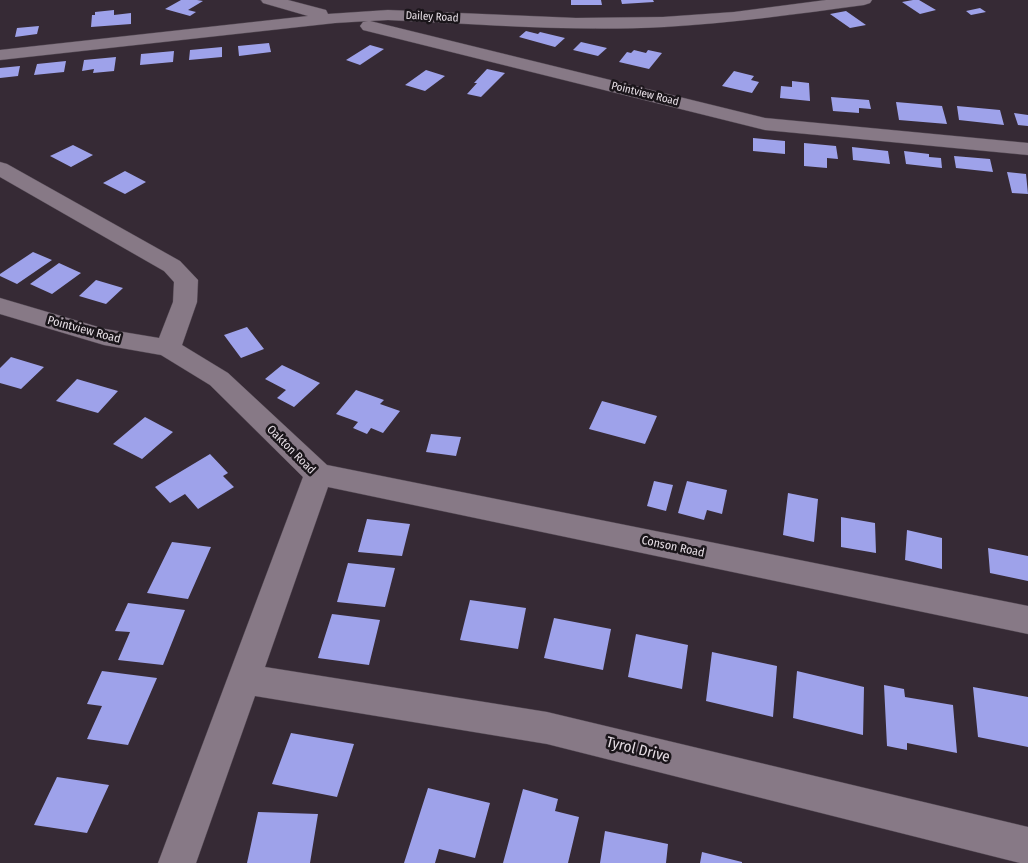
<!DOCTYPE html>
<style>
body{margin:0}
canvas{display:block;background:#362a35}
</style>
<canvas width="1028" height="863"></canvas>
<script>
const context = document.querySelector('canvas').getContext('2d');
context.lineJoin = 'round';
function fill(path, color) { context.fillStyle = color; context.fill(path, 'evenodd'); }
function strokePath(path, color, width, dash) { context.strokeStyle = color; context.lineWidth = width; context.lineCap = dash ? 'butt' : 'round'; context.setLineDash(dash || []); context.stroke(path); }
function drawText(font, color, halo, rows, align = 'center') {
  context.font = font + ' "Fira Sans Condensed",sans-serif'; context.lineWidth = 5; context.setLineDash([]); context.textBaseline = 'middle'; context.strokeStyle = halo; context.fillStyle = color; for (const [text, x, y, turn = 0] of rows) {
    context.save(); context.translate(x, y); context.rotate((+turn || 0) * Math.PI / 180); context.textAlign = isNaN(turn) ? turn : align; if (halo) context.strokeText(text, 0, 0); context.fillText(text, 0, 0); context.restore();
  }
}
fill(new Path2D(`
 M181 0H197L203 1 188 10 196 12 190 16 165 9Z
 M571 0H601L602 5H571Z
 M621 0H653L654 2 622 4Z
 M913 0H919L936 10 920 14 902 2Z
 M980 8 986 12 971 15 966 11Z
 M114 10V15L131 13V24L91 27 92 15H95V12Z
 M846 11 866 25 850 28 830 14Z
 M39 26 37 34 15 37 17 28Z
 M526 31 538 34 540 32 565 38 555 47 519 37Z
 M581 42 607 48 598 56 573 50Z
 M269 43 271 52 239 56 238 46Z
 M370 45 384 49 360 65 346 60Z
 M222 47V57L189 60 190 50Z
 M634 50 646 53 648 50 662 53 649 69 619 62 627 52 631 53Z
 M174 51 173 62 140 65 141 54Z
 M116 57 114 71 93 73 94 69 82 71 84 60Z
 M66 61 64 72 34 75 37 64Z
 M20 66 18 76 0 78V68Z
 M487 69 505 73 481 97 467 94 477 83H474Z
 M426 70 445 76 425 91 405 85Z
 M734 71 754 76 751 80 759 82 752 93 722 86Z
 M792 81 809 83 810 101 780 98 781 86 792 87Z
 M831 97 869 100 871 109 859 108V113L833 111Z
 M896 102 942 106 947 124 899 120Z
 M957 106 1000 110 1004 125 959 120Z
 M1014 113 1028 115V126L1018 125Z
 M753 138 785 141V154L753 151Z
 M804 143 836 146 838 159 827 158V168L804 166Z
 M73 145 93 155 71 167 50 156Z
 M852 147 888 151 890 164 853 160Z
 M904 151 929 154V157L941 158 942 168 906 164Z
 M954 156 990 159 993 172 956 168Z
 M125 171 146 182 125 194 103 183Z
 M1007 172 1026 174 1028 194 1012 193Z
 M33 252 52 260 17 284 0 276V274Z
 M59 263 81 273 52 294 30 284Z
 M96 280 123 288 106 304 79 296Z
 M247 327 264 349 241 358 224 335Z
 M11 357 44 367 21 389 0 383V368Z
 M282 365 320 383 294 407 277 398 286 390 265 379Z
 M77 379 118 391 98 413 56 401Z
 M356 390 384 400 380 404 400 411 383 433 371 428 367 434 353 428 358 422 336 414Z
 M602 401 657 416 645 444 589 429Z
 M145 417 173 432 142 459 113 444Z
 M431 434 461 437 456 456 426 452Z
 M210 454 228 473 223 476 234 487 198 509 185 494 170 503 155 487Z
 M654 481 673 485 666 511 647 506Z
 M687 481 727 490 722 514 707 510 704 520 678 513Z
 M788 493 818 499 814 542 783 535Z
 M841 517 875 523 876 553 841 547Z
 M367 519 410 524 402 556 358 552Z
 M907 530 942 538V569L905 560Z
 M172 542 211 547 188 599 147 593Z
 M988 548 1028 556V581L990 573Z
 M348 563 395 568 385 607 337 602Z
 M470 600 526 608 518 649 460 640Z
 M128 603 185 610 163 665 118 660 130 632 115 631Z
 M332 614 380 620 369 665 318 658Z
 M554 618 611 629 603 670 544 658Z
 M636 634 688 645 682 689 628 677Z
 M712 652 777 666 773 717 706 701Z
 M102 671 157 678 128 745 87 739 102 706 87 704Z
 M797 671 864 687 863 735 793 718Z
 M884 685 904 689 905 697 953 705 957 753 907 743V750L887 746Z
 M973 687 1028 697V747L978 737Z
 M291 733 354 744 337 797 272 784Z
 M57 777 109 785 87 833 34 825Z
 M428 788 490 803 475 858 439 849 435 863H404Z
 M523 789 558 799 555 811 579 817 568 863H503Z
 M258 812 318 814 310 863H247Z
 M605 831 668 844 666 863H600Z
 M702 852 742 862V863H700Z`), '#9ea2ea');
const street = new Path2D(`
 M261 0H288L326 10 328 14 388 10 576 18 663 17 734 12 826 0H872L870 3 864 5C798 14 731 23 664 27 573 32 480 24 388 20L370 21 765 118 1028 143V155L765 130 363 30 360 26 363 22 368 21 335 23 0 60V50L308 16 263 3Z
 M0 162 7 164 180 261 198 280 197 302 182 345 228 373 327 465 1028 606V634L328 487 265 667 547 712 1028 827V863H1020L547 744 255 696 196 863H158L303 477 210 385 161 355 104 345 0 314V298L105 329 159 338 173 302 174 282 164 271 0 177Z`);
strokePath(street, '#514751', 1);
fill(street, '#877986');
drawText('11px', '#e5dde4', '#1a151a', [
 ["Dailey Road",432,17,3],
 ["Pointview Road",645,94,14]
]);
drawText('12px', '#e5dde4', '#1a151a', [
 ["Pointview Road",84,330,15],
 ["Oakton Road",291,450,45],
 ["Conson Road",673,547,12]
]);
drawText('15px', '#e5dde4', '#1a151a', [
 ["Tyrol Drive",638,750,14]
]);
</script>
